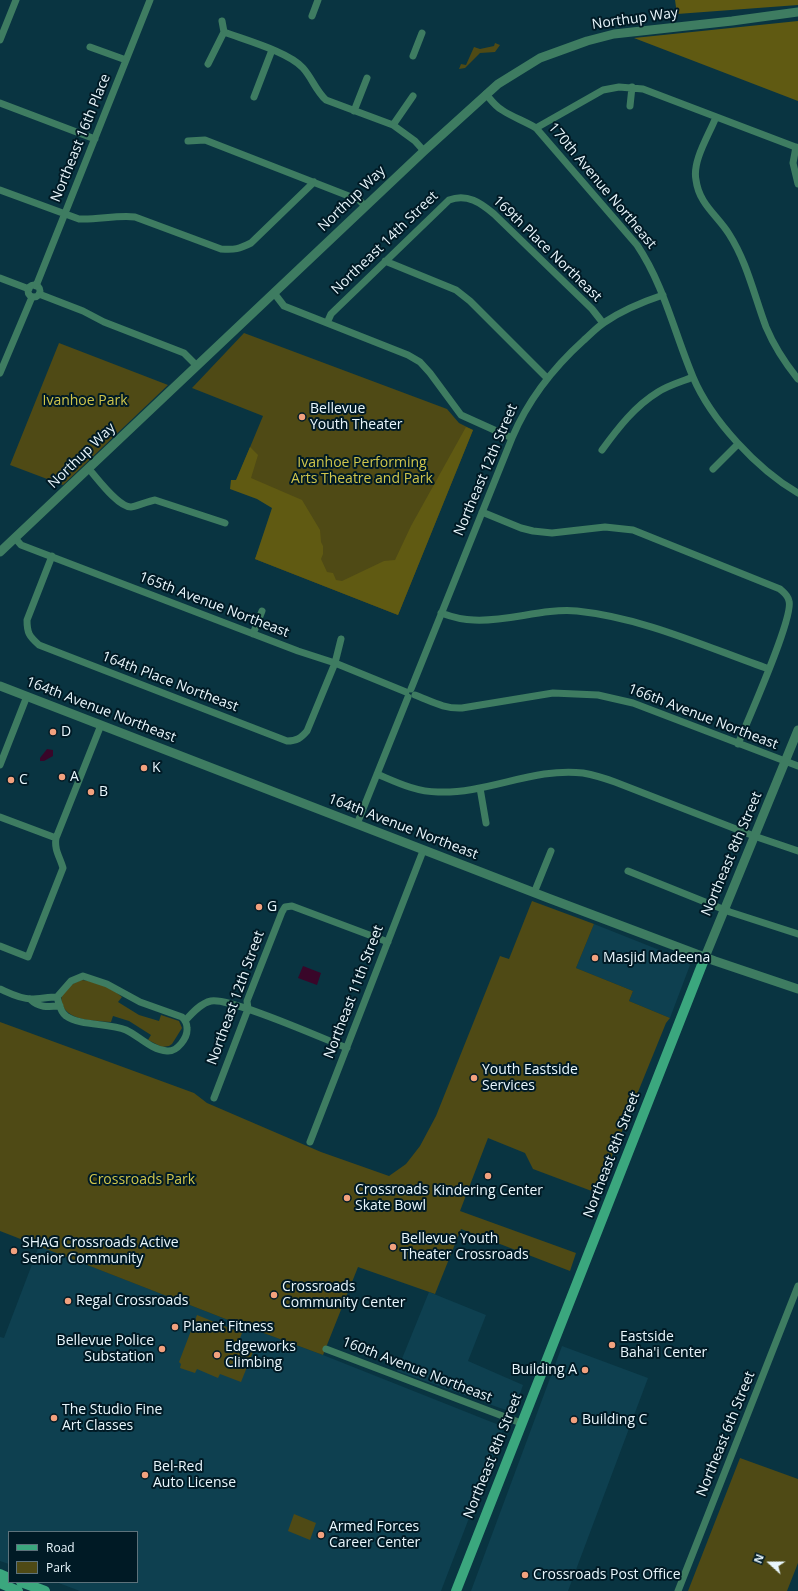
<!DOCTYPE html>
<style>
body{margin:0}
#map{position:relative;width:798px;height:1591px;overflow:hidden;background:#093441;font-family:"Open Sans",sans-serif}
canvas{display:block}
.legend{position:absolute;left:8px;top:1531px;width:130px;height:52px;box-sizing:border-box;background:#001a25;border:1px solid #5d727b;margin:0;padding:5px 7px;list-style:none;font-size:12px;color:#e9f7fd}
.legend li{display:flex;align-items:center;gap:8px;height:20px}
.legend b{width:20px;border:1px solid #5d727b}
.north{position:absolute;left:750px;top:1543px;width:40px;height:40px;-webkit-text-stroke:3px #001a25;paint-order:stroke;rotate:291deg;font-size:11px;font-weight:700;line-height:16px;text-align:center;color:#e9f7fd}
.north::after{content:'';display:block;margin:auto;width:14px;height:18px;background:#e9f7fd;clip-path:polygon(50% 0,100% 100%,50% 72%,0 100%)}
</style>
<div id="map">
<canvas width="798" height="1591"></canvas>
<ul class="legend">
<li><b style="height:5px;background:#3ba77e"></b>Road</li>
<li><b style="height:11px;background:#4f4a15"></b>Park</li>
</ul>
<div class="north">N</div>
</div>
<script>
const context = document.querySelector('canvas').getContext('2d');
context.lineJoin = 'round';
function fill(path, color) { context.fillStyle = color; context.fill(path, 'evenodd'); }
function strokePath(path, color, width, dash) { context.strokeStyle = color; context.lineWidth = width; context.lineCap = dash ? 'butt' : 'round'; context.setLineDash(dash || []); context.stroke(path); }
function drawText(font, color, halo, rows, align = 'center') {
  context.font = font + ' "Open Sans",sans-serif'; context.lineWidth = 4; context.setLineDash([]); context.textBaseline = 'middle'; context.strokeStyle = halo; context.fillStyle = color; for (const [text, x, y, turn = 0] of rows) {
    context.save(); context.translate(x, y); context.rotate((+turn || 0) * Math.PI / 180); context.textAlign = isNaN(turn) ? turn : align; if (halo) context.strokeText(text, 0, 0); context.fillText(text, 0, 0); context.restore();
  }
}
fill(new Path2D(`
 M594 924 687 961 690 965 670 1018 629 1001 633 991 576 968Z
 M39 1246 223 1318 323 1355 504 1427 441 1591H80L56 1582H137V1532H9V1564L0 1561V1337L4 1338Z
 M429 1292 486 1315 468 1361 523 1385 515 1408 507 1410 500 1408 397 1371Z
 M562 1346 648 1378 568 1591H471Z`), '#0e4050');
fill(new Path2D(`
 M495 43 500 45 495 52 480 53 465 68 459 69 461 64 466 65 474 47 480 49 494 46Z
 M244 333 447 409 459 423 473 430 398 615 255 559 280 498 236 481 263 416 192 388Z
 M59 343 168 385 63 485 10 465Z
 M532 901 594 924 576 968 633 991 629 1001 670 1018 666 1023 597 1193 533 1169 525 1153 488 1138 460 1211 576 1253 570 1271 461 1229 435 1294 358 1267 323 1355 223 1318 0 1231V1022L194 1093 207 1103 321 1152 389 1176 406 1164 420 1146 436 1116 500 956 509 959Z
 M81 980C95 981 111 987 122 997L118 1002 139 1015 159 1021 161 1015 179 1021 182 1028 172 1044 169 1046 162 1047 148 1040 151 1035 129 1021 113 1016 111 1022C101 1021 89 1021 79 1018 68 1015 57 1005 63 993 67 986 75 983 81 980Z
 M197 1315 242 1333 239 1341 255 1347 241 1382 220 1374 218 1378 197 1369 195 1373 180 1368 181 1364 179 1362Z
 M740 1458 798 1479V1563L787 1591H688Z
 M294 1514 316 1523 310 1540 288 1531Z`), '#4f4a15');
fill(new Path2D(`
 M675 0H798V5L677 14Z
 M798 21V101L634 38Z
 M466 427 473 430 398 615 255 559 272 508 257 499 230 489 231 480H236L250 447 258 455 251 478 302 500 320 530 321 542 323 546V554L321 559 327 572 333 573 336 580 342 581 384 561 395 560 411 526Z`), '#605a12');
fill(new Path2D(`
 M47 749 53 750V756L44 761H40V758Z
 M303 966 321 973 317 985 298 978Z`), '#390629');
strokePath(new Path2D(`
 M312 16 318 0
 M224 32C245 40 289 52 303 68 312 78 316 91 326 100L393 125 415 141 424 151
 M0 40 16 0
 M90 47 126 60
 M413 56 422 33
 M208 64 224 32 222 21
 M486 94C491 100 495 106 502 110 512 117 525 121 536 128L637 245C664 285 674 332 693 377 711 420 758 470 798 493
 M254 97 272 50
 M0 103 95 139
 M630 106 632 87
 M354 111 367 78
 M716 117C709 135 692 161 696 180 699 204 717 215 729 234 747 262 754 295 766 327 774 346 785 363 798 379
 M393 125 413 96
 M536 128 603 90 619 87 643 89 798 148
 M188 141 205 140 359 200 365 206
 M796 147 793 163 798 184
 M0 190 79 219C98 220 116 215 135 217L221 249C235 250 239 249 251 243L314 182
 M385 261 456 290 470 301 547 378
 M0 278 29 289
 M28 291a6 6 0 1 1 12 0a6 6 0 1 1-12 0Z
 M36 286 150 0
 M274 293 284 306 408 355 420 362 430 373 461 415 512 438
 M39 294 83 311 104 322 184 353 197 366
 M327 323 331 314 449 200C467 193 481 203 494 214L592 309 603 323
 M0 373 32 297
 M602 450C618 428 635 406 658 392 669 385 681 382 693 377
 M89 469C97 478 118 507 131 507 134 507 149 501 155 500L225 523
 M713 469 738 444
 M482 512 521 528 533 531 552 533 605 527 633 530 780 589C783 592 788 595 789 601 794 617 747 722 738 744
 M15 538 21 545 298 651 335 663 406 692
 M52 556 27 620C27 633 29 636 39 645L287 741C297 741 301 738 307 731L335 663 341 639
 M441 613C452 617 462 620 474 620 508 622 542 608 577 611 644 618 706 647 769 669
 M253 634 262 611
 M411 689 512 438C528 400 553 368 584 340 591 334 597 327 605 322 623 310 642 302 663 295
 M415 695C431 701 444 709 462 708L553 693 598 695 633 703 798 766
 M0 765 27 696
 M377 774C396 782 416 792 438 792 487 794 534 767 583 773 594 775 604 778 615 782L754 836 798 851
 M480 788 486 823
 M0 817 56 838
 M357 824 408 697
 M628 871 730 912 798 934
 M534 893 551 851
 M0 946 28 957 63 868C60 857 54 850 56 838L101 725
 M83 976 107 984 140 1002 182 1017C185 1020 187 1024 187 1028 188 1038 177 1052 167 1051 151 1050 139 1036 126 1030 109 1023 80 1026 66 1016 60 1012 59 1003 57 997L71 981Z
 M0 989C9 993 20 999 31 999 40 999 48 997 57 997
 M30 999C39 1008 48 1007 60 1006
 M185 1021C192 1013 201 1003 211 1001 230 997 324 1039 347 1048
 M214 1098 248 1009 247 1001 282 912 285 907 292 906 388 942
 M310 1142 423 851
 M326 1349 521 1423
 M678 1591 798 1286`), '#3e7c61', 7);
strokePath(new Path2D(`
 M0 552 424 151 498 84 540 58 587 41 614 34 732 21 798 12
 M0 686 548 898 715 961 798 989
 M705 957 798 730`), '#3e7c61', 9);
strokePath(new Path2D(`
 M0 1574 9 1578
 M21 1582 45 1591
 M0 1583 18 1591
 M456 1591 705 957`), '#3ba77e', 10);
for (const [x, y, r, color] of [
 [302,417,4,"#f2a17e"],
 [53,732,4,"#f2a17e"],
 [144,768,4,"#f2a17e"],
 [62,777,4,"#f2a17e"],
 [11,780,4,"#f2a17e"],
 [91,792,4,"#f2a17e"],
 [259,907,4,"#f2a17e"],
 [595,958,4,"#f2a17e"],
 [474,1078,4,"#f2a17e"],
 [488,1176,4,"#f2a17e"],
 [347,1198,4,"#f2a17e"],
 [393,1247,4,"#f2a17e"],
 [14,1251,4,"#f2a17e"],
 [274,1295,4,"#f2a17e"],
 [68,1301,4,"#f2a17e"],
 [175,1327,4,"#f2a17e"],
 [612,1345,4,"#f2a17e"],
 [162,1349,4,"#f2a17e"],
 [217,1355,4,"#f2a17e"],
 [585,1370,4,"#f2a17e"],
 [54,1418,4,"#f2a17e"],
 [574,1420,4,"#f2a17e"],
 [145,1475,4,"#f2a17e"],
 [321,1535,4,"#f2a17e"],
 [525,1575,4,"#f2a17e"]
]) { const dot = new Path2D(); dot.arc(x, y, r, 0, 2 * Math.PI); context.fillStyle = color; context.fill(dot); strokePath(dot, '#001a25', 1.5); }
drawText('14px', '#e9f7fd', '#001a25', [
 ["Northup Way",635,19,-8],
 ["Northeast 16th Place",81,138,-68],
 ["170th Avenue Northeast",602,186,50],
 ["Northup Way",352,199,-44],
 ["Northeast 14th Street",385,243,-44],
 ["169th Place Northeast",547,249,44],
 ["Northup Way",82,456,-44],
 ["Northeast 12th Street",486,470,-67],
 ["165th Avenue Northeast",214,605,21],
 ["164th Place Northeast",170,682,21],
 ["164th Avenue Northeast",101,710,21],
 ["166th Avenue Northeast",703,717,21],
 ["164th Avenue Northeast",403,827,21],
 ["Northeast 8th Street",732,854,-67],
 ["Northeast 11th Street",354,992,-69],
 ["Northeast 12th Street",236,998,-70],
 ["Northeast 8th Street",612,1155,-69],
 ["160th Avenue Northeast",417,1370,21],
 ["Northeast 6th Street",726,1434,-68],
 ["Northeast 8th Street",493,1456,-68]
]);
drawText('14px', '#d0c64c', '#001a25', [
 ["Ivanhoe Park",85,401],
 ["Ivanhoe Performing",362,463],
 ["Arts Theatre and Park",362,479],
 ["Crossroads Park",142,1180]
]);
drawText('14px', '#e9f7fd', '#001a25', [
 ["Bellevue",310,409],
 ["Youth Theater",310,425],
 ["D",61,732],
 ["K",152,768],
 ["A",70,777],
 ["C",19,780],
 ["B",99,792],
 ["G",267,907],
 ["Masjid Madeena",603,958],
 ["Youth Eastside",482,1070],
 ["Services",482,1086],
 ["Crossroads",355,1190],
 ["Skate Bowl",355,1206],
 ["Kindering Center",488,1191,"center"],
 ["Bellevue Youth",401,1239],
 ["Theater Crossroads",401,1255],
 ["SHAG Crossroads Active",22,1243],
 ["Senior Community",22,1259],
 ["Crossroads",282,1287],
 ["Community Center",282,1303],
 ["Regal Crossroads",76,1301],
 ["Planet Fitness",183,1327],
 ["Eastside",620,1337],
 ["Baha'i Center",620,1353],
 ["Bellevue Police",154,1341,"right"],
 ["Substation",154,1357,"right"],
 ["Edgeworks",225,1347],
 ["Climbing",225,1363],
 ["Building A",577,1370,"right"],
 ["The Studio Fine",62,1410],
 ["Art Classes",62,1426],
 ["Building C",582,1420],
 ["Bel-Red",153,1467],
 ["Auto License",153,1483],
 ["Armed Forces",329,1527],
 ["Career Center",329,1543],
 ["Crossroads Post Office",533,1575]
], 'left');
</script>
